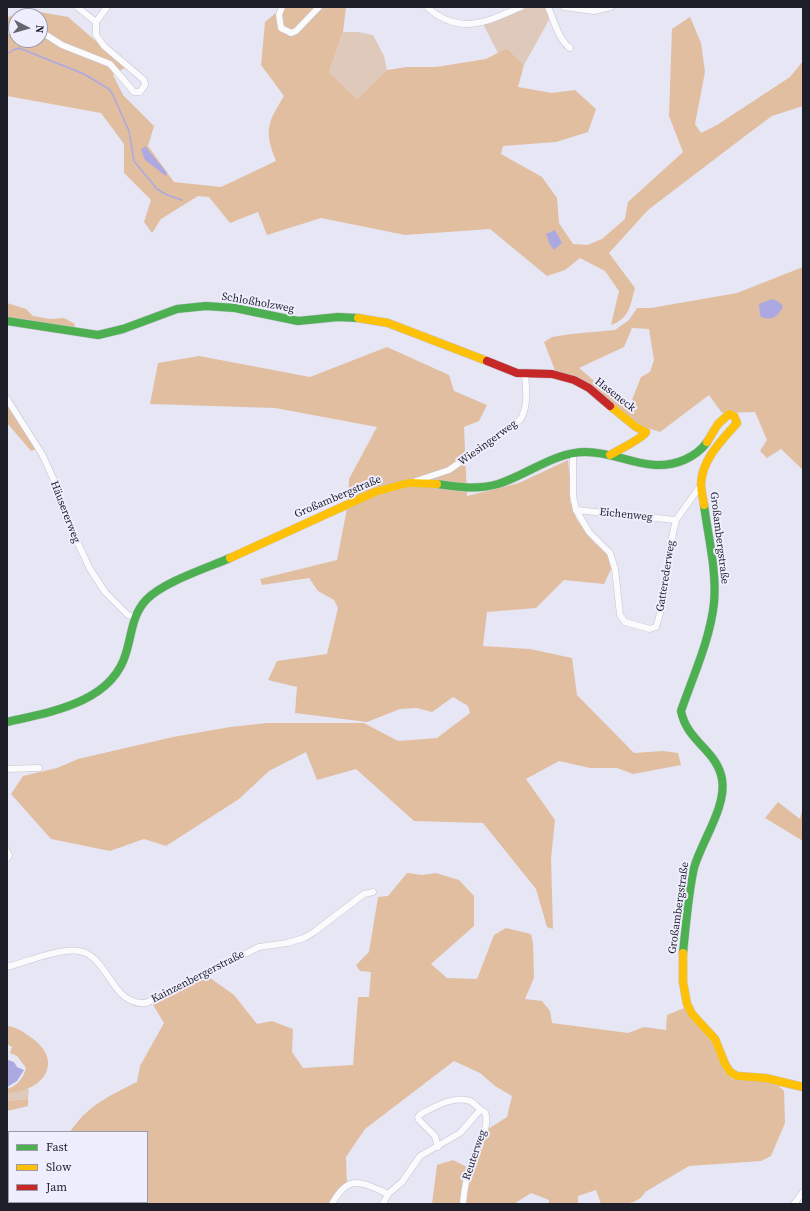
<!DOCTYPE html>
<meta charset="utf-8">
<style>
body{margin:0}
#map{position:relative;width:810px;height:1211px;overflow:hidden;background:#e6e6f4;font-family:"Source Serif 4",serif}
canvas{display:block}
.frame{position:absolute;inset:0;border:8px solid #1f1f29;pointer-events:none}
.legend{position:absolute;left:8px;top:1131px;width:140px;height:72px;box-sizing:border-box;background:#eeeefe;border:1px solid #9b9ba9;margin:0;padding:5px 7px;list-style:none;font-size:12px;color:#1f1f29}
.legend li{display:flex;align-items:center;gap:8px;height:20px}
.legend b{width:20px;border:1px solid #9b9ba9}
.north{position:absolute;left:8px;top:8px;width:40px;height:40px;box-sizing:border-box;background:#eeeefe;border:1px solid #9b9ba9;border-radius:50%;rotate:96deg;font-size:11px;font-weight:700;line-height:16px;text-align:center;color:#1f1f29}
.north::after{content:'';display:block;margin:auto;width:14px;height:18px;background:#656570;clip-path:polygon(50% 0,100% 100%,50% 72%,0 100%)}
</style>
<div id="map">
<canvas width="810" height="1211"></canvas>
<div class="frame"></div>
<ul class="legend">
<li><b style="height:5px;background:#4caf50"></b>Fast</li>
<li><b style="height:5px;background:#ffc107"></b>Slow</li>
<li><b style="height:5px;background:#c62828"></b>Jam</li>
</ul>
<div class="north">N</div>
</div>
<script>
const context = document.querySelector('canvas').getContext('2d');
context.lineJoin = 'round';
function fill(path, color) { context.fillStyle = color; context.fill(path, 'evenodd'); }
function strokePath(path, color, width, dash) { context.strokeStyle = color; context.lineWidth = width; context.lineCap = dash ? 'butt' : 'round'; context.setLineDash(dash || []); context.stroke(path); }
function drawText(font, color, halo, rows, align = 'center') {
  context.font = font + ' "Source Serif 4",serif'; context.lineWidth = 4; context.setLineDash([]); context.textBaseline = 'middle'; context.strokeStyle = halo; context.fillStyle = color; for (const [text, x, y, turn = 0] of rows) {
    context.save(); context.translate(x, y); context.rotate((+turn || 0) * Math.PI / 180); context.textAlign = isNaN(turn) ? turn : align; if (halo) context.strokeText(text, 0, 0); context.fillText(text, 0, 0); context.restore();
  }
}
fill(new Path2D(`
 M529 7H546L550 18 524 65 507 48 498 53 483 24Z
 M343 32H358L373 35 384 56 387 70 357 99 329 72Z
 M29 1089 28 1099 7 1101V1093Z`), '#dfc9bb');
fill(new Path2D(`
 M283 7H346L343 32 329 72 357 99 387 70 407 67H436L486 59 507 48 524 65 518 87 552 93 575 90 596 109 588 132 556 142 503 146 501 154 542 177 557 198 559 223 573 244 587 245 602 239 625 219 628 202 683 152 669 116 672 29 690 17 701 43 705 72 695 124 701 133 717 125 790 77 803 61V106L772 116 749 133 648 210 609 253 635 288C630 306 630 318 611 325L619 291 605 271 580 258 565 270 547 276 490 229 405 235 321 218 267 235 258 212 230 223 209 197 198 196 161 219 152 233 144 222 151 200 124 173V144L101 113 7 96V17L40 12 68 17 126 67 113 75 123 95 154 126 148 146 174 182 221 187 276 161C264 130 267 124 284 96L261 65 265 22ZM16 16H40V40H16Z
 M803 267V470L781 449 767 458 760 451 767 440 755 412 722 413 709 395 660 432 638 425 587 382 556 373 544 342 552 337 571 334 615 330 629 320 637 308H651L737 293ZM632 328 649 329 654 360 650 372 641 377 630 405 612 396 579 368 624 347Z
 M7 303 26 309 33 316 50 319 64 318 75 324 74 330 7 320Z
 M387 347 449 375 454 391 487 405 479 421 464 427 467 496 519 483 568 460 570 480V501L577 520 595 543 609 555 611 569 604 584 564 580 536 608 487 612 483 646 530 649 572 658 577 695 634 753 663 751 678 753 681 765 633 774 617 768H590L559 761 526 779 555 820 551 858 553 929 547 927 536 889 483 823 414 821 356 769 317 780 306 752 269 771 239 799 166 846 144 839 110 851 51 839 11 794 23 776 57 768 78 759 173 737 230 727 267 723H364L398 741 437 738 470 713 468 706 453 697 432 712 417 708 400 709 367 722 295 713 297 687 268 680 277 661 327 654 338 608 334 600 318 591 309 578 262 585 260 579 337 560 348 503 349 479 377 427 275 408 150 404 158 363 199 356 310 377Z
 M7 403 37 449 31 451 7 423Z
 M778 802 800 819 803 807V841L765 818Z
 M407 873 422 875 436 873 459 880 474 896V926L431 964 447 978 477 979 494 935 506 928 531 934 533 943 534 978 525 999 542 1001 550 1011 552 1023 628 1033 644 1027 666 1030 667 1015 684 1008 694 1022 707 1033 715 1046 725 1073 732 1079 774 1082 784 1091 785 1123 771 1156 761 1161 689 1166 645 1192C638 1207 615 1204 601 1204L596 1190 578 1196V1204H549V1200L531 1193 514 1204H432L437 1165 453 1160 467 1167 488 1129 507 1117 512 1096 495 1086 480 1073 454 1061 365 1129 346 1157 347 1185 332 1204H26L27 1202H147V1132H70C88 1105 109 1096 137 1082L140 1066 164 1023 152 1003 206 975 234 995 257 1024 272 1021 293 1029 292 1052 303 1068 353 1065 358 997H369L371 972 360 971 356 965 369 952 378 897 388 896Z
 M7 1026C16 1027 22 1031 29 1036 66 1060 44 1092 7 1093V1089C17 1086 23 1079 26 1068L17 1056 10 1053 12 1047 7 1044Z
 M28 1099V1106L7 1111V1101Z`), '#e2bea1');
fill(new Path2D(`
 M145 146 167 173 166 176 145 160 141 150Z
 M555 230 562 243 554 250 549 243 546 234Z
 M772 299 779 302 783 306C779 317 770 322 760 316L759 304Z
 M8 1060 14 1062 17 1067 24 1070 17 1081 7 1087Z`), '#aca8e2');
strokePath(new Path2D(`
 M7 54 13 50 19 48 84 74 109 89 113 95 129 131 134 161 157 189 167 195 182 200`), '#aca8e2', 1.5);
const street = new Path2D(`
 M77 7 96 22
 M282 7 279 15 281 28 291 33 296 31 319 7
 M427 7C459 36 487 22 521 7
 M548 7C554 20 558 39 570 48
 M564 7 594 11 611 7
 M7 31 16 29
 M40 31 62 45 110 64 134 92H140L145 85 144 80 104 46 96 35V22L107 7
 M7 399 42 454 53 478 65 516 90 569 105 592 128 615 134 617
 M573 454V495L576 510 589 532 610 553 615 569 620 615 625 622 650 629 656 627 662 607 670 546 676 520 701 485
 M416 481 449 470 520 420C529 406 526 389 525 373
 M576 510 676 520
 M7 769 39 768
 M7 851 9 855 7 859
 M7 967C27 962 59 948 79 951 109 956 111 1006 146 1003L259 947 287 943 304 938 314 932 364 894 373 892
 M438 1147 435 1136 419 1120 418 1117 421 1114C434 1107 454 1095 470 1101 476 1104 479 1110 485 1112 491 1128 476 1146 472 1160 467 1175 464 1189 463 1204
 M332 1204C349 1173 361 1182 388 1194L402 1182 420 1156 460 1133 480 1110
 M383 1204 388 1194
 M794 1204 803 1192`);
const fast = new Path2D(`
 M7 321 98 335 123 329 177 309 206 306 235 308 298 321 338 317 358 318
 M437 484C458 487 477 490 498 484 527 475 554 452 586 452 620 452 649 475 684 460 693 456 701 451 707 442
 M7 722C50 712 112 703 126 653 132 634 132 615 146 600 163 582 207 568 230 558
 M683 953C686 925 688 895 694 868 701 842 727 807 722 779 717 750 687 742 681 711 693 676 710 640 714 603 717 571 708 536 704 505`);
const slow = new Path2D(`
 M358 318 388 323 487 361
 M610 455C618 450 642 439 646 432L636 427 610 406
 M704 505C703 498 701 491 701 484 702 459 722 440 737 423L734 416 729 414 718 424 707 442
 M230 558 375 492 408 483 437 484
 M683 953V982L687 1004 692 1014 715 1039 725 1064 730 1072 737 1076 765 1078 803 1087`);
const jam = new Path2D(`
 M487 361 517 373 552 374 574 380 589 388 610 406`);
strokePath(street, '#c4c4cf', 7);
strokePath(fast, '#c4c4cf', 9);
strokePath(slow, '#c4c4cf', 9);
strokePath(jam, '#c4c4cf', 9);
strokePath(street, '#fbfbfd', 6);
strokePath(fast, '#4caf50', 8);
strokePath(slow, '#ffc107', 8);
strokePath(jam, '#c62828', 8);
drawText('11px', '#1f1f29', '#eeeefe', [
 ["Schloßholzweg",258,303,10],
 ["Haseneck",615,395,38],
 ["Wiesingerweg",488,443,-36],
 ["Großambergstraße",338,497,-23],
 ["Häusererweg",65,512,69],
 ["Eichenweg",626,515,6],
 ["Großambergstraße",719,538,83],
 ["Gatterederweg",666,576,-81],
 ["Großambergstraße",679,908,-82],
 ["Kainzenbergerstraße",198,977,-27],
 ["Reuterweg",475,1155,-71]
]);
</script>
